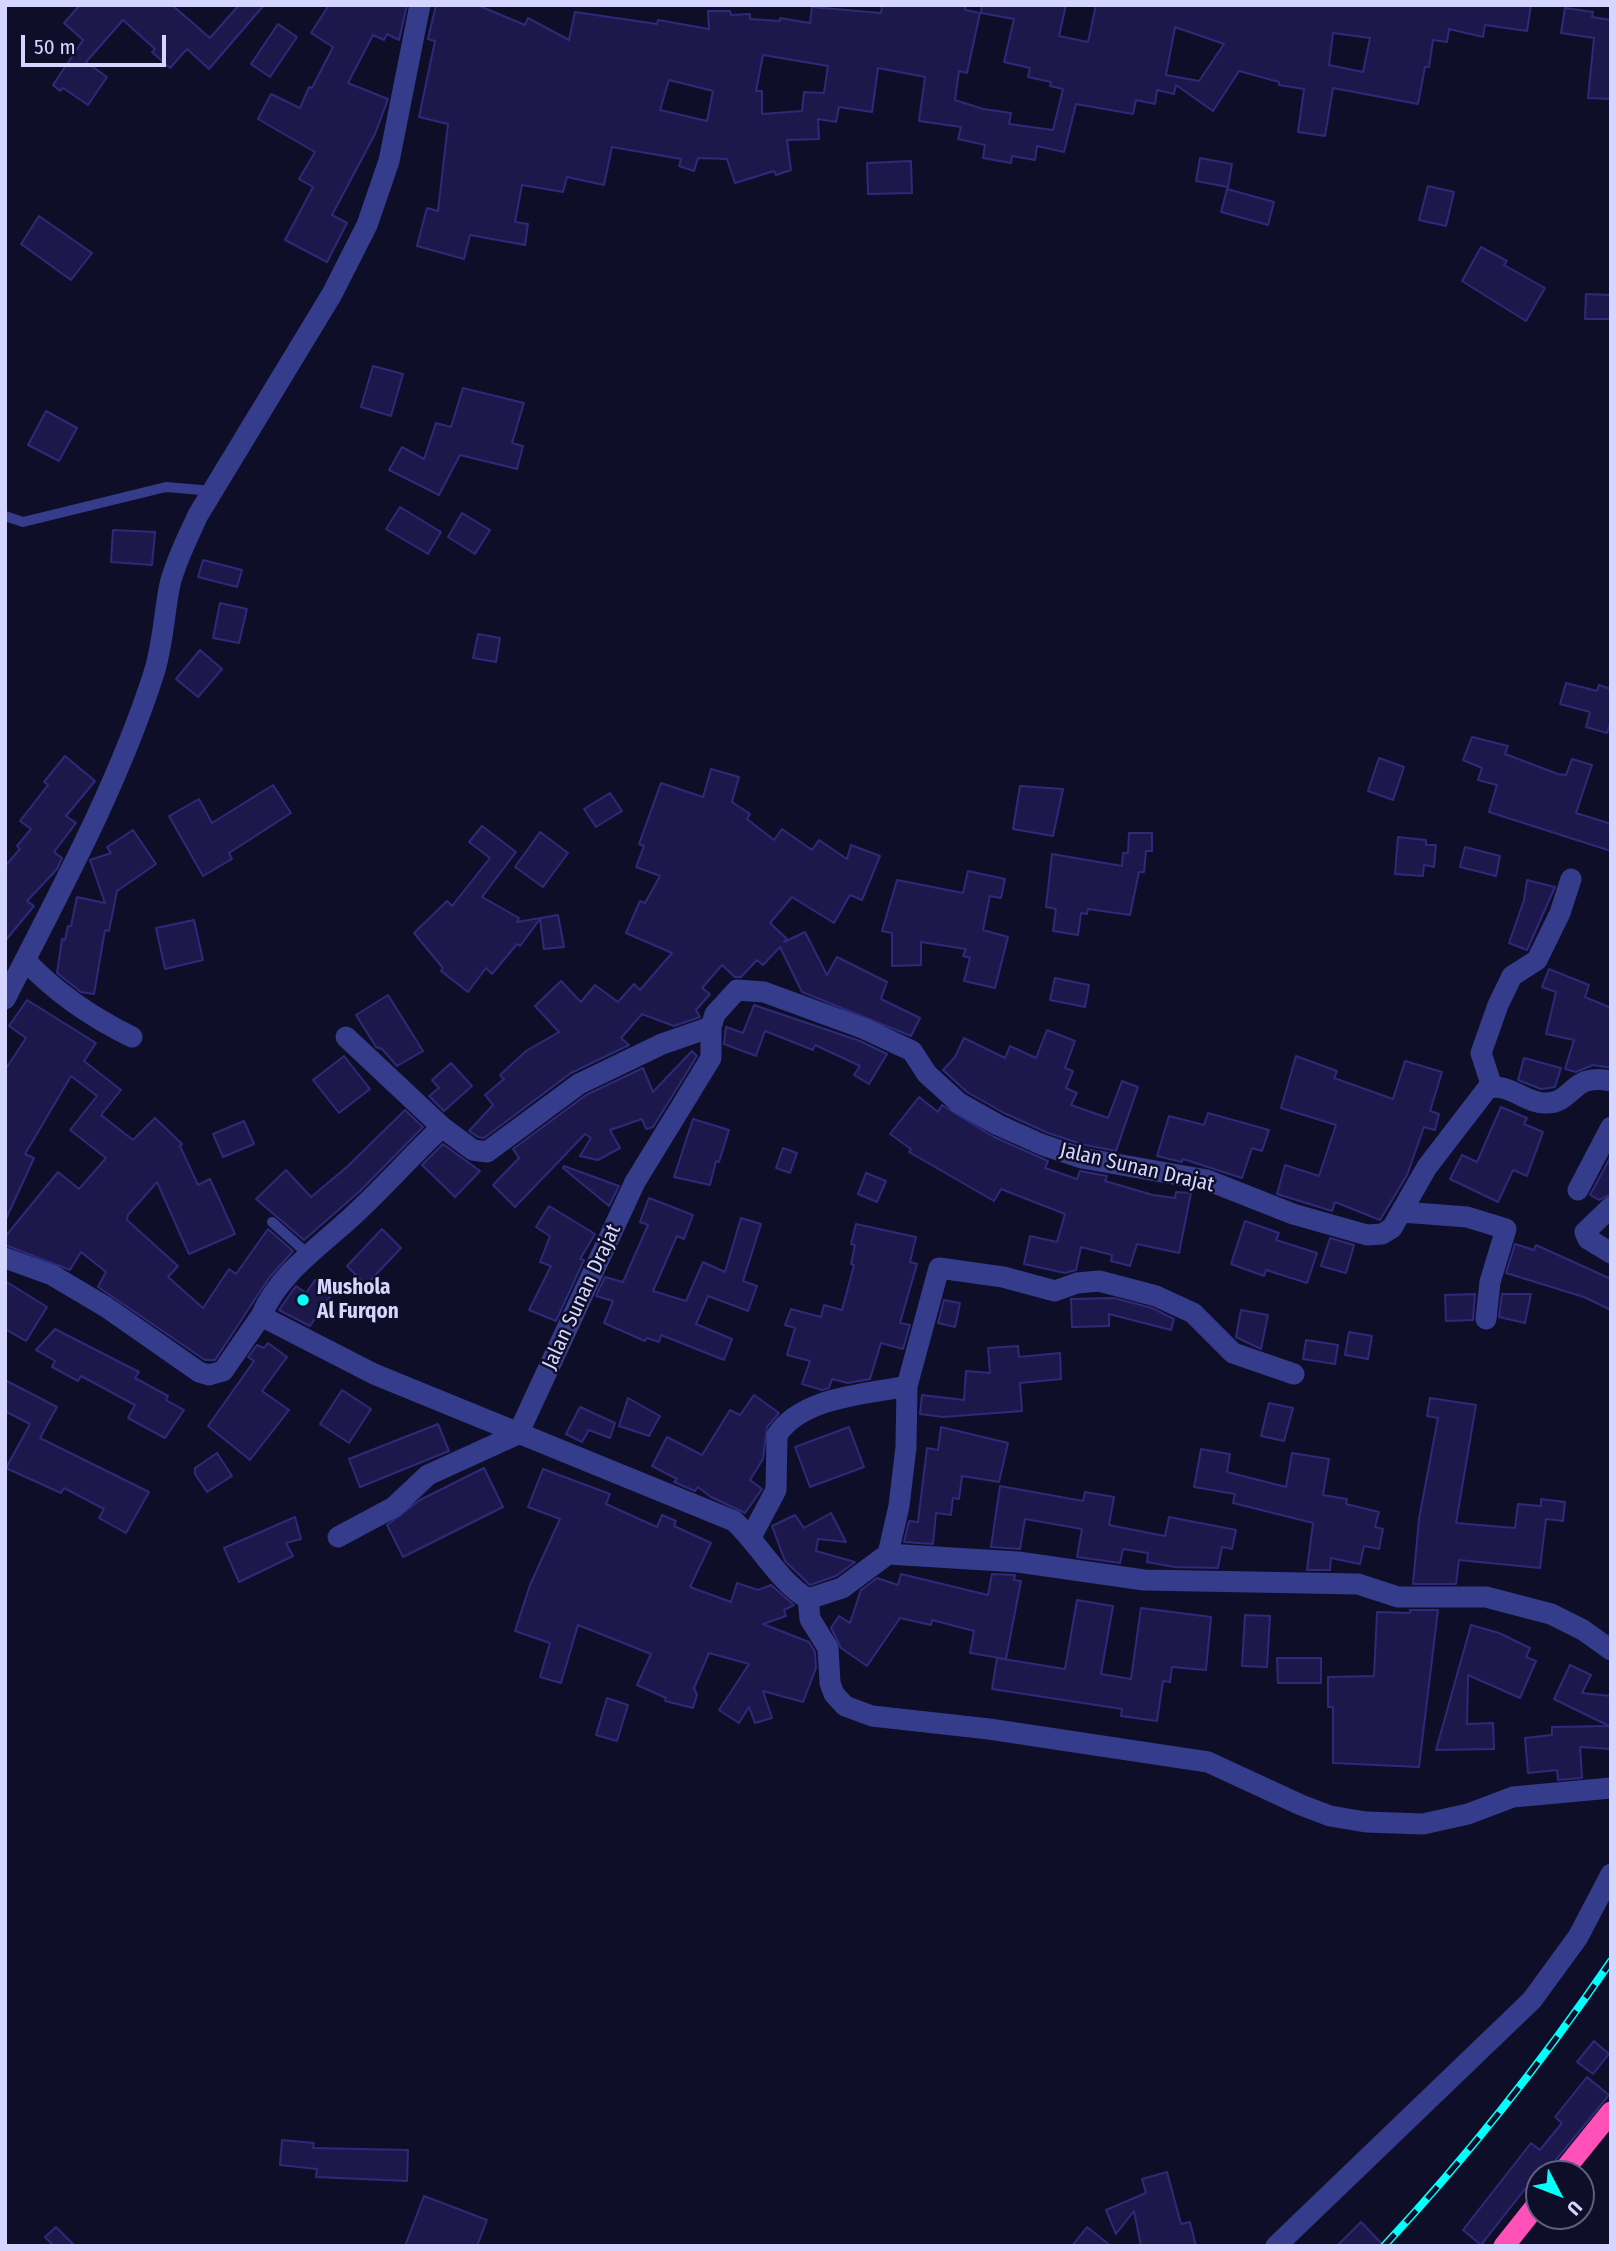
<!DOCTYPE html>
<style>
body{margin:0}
#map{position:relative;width:1616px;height:2251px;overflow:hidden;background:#0f0e29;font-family:"Fira Sans Condensed",sans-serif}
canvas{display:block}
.frame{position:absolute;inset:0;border:7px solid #d5d6ff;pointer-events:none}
.north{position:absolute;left:1525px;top:2160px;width:70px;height:70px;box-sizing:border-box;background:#0f0e29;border:2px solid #5e5e7f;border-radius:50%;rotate:132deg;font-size:19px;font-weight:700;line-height:28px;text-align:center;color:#d5d6ff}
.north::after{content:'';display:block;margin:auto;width:24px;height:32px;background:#01fffb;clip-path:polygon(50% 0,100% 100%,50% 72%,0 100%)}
.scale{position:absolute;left:21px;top:35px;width:145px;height:32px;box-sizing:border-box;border:4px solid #d5d6ff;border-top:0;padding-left:9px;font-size:21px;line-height:24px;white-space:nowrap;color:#d5d6ff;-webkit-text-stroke:5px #0f0e29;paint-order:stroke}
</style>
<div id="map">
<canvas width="1616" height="2251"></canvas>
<div class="frame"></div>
<div class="north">U</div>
<div class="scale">50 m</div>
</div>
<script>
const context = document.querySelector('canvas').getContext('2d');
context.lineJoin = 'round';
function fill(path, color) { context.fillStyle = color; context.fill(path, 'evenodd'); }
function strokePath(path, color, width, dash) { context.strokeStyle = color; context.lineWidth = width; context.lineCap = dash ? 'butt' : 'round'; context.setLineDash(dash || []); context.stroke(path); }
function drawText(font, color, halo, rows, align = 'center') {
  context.font = font + ' "Fira Sans Condensed",sans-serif'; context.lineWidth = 5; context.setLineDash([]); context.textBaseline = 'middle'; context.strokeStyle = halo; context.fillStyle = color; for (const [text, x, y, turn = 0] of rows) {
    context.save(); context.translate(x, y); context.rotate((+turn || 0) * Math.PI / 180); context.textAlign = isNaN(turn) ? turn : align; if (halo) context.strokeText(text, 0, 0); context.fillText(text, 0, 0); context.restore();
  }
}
const building = new Path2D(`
 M80 5H172L210 38 239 5H264L209 69 187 49 170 68 152 52 155 49 123 20 86 62 107 77 88 105 63 88 60 91 53 85 83 40 64 23Z
 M329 5H407L399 40 387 34 384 40 373 35 348 83 388 99 375 134 332 215 347 223 327 262 285 240 313 187 299 179 315 152 258 119 271 94 300 108 309 87 312 88 333 47 311 33Z
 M436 5H477L525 25 528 18 569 40 575 12 657 24 658 20 709 29 708 11H730L731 15 750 14V19L780 21V18L810 23 812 7 881 13 882 5H966L965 10 980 13 967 73 959 71 955 100 983 109 1011 113 1009 124 1053 130 1063 89 1050 86 1051 82 1028 77 1030 68 1004 62 1014 19 981 13 982 5H1066L1059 36 1088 42 1096 5H1531L1527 31 1485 25 1483 37 1449 29 1447 42 1433 40 1429 67H1425L1418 104 1333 88 1325 136 1298 132 1304 89 1279 85V82L1239 71 1213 111 1176 85 1174 94 1157 90 1155 104 1136 100 1133 114 1076 104 1064 152 1037 146 1035 160 1012 156 1011 163 983 158 985 145 958 139 961 127 919 121 925 77 878 68 872 112 839 107 836 122 818 119 819 139 787 140 791 170 776 175 774 171 735 183 727 159 698 158 694 171 679 166 681 159 612 147 604 185 567 177 563 192 522 185 515 222 528 224 525 245 470 235 464 259 417 246 427 208 438 211 448 124 419 117 435 41 428 39ZM1175 27 1224 44 1199 81 1166 75ZM1333 33 1370 38 1363 72 1329 65ZM763 55 828 66 824 93 804 92 802 111 762 114V91H756ZM669 80 713 91 707 121 660 110Z
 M1565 8 1593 12 1592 17 1611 20V99L1588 98 1594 38 1561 33Z
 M278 24 297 37 270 77 251 64Z
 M1200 158 1232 164 1228 187 1196 181Z
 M911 161 912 193 868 194 867 163Z
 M1428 186 1454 192 1446 226 1419 220Z
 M1227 189 1274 202 1268 225 1221 212Z
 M39 216 92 253 71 280 21 244Z
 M1481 247 1507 261 1504 265 1545 288 1526 321 1462 281Z
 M1586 294 1611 295V319H1585Z
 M373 366 403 374 391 416 361 407Z
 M463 388 524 403 512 443 523 446 517 469 460 455 439 495 389 470 402 447 424 459 436 423 451 427Z
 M46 411 77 428 59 461 28 445Z
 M400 507 441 532 428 554 386 529Z
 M462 513 490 530 475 554 448 537Z
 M113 530 155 532 152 565 111 562Z
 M203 560 242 570 237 587 198 577Z
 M220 603 247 609 239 643 213 638Z
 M478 634 500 638 496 662 473 658Z
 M200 650 222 669 198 697 176 679Z
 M1566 683 1597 691 1599 685 1611 689V722L1607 733 1586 727 1590 712 1560 704Z
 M1472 737 1508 746 1505 754 1558 774 1566 775 1572 759 1592 765 1576 813 1611 824V851L1489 812 1497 785 1478 780 1482 768 1463 760Z
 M65 756 95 781 66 816 76 823 54 852 62 858 57 869 27 901 34 906 5 941V866L20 849 17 846 31 829 20 821 48 785 44 782Z
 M1379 758 1404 767 1393 800 1368 791Z
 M711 769 739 777 732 802 750 814 747 819 774 840 782 829 812 850 819 840 847 859 851 845 880 856 862 900 850 895 834 923 792 897 770 923 787 939 784 942 805 932 827 975 837 957 887 982 881 999 920 1018 911 1036 802 992 780 947 763 965 757 960 741 977H735L722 965 702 988 710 994 696 1010 700 1017 674 1026 642 1014 621 1038 629 1045 571 1073 484 1138 478 1137 469 1131 493 1105 485 1095 504 1079 500 1075 526 1051 559 1032 535 1006 561 981 581 1002 595 985 618 1002 634 984 640 990 672 953 626 933 640 901 645 903 660 876 636 867 644 846 639 844 661 783 703 797Z
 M273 785 291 813 229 853 232 859 203 876 169 816 199 799 212 823Z
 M1020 786 1063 789 1053 836 1013 829Z
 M610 793 622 811 596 827 584 809Z
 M482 826 516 852 482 897 519 918 517 922 558 915 564 947 544 949 540 919 520 946 517 944 492 974 486 968 468 992 441 971 443 968 414 933 447 901 452 906 490 858 469 842Z
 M133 830 156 864 117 891 109 931 105 930 94 994 81 992 57 973 62 939 65 940 68 926H71L77 897 105 903 90 860 111 853 107 847Z
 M540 832 568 853 543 887 515 867Z
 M1129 833H1152V851H1146L1144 872H1139L1130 915 1088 909 1087 914 1081 913 1078 935 1053 931 1056 909 1046 907 1052 854 1122 866 1123 853H1128Z
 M1398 837 1426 840V845H1436L1434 867 1424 865 1423 876 1395 874Z
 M1465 847 1500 856 1496 876 1460 867Z
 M968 871 1005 879 1001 898 990 896 983 930 1008 937 995 988 964 981 970 958 963 956 966 949 921 942V965L892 966V933L882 931 897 880 963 893Z
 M1527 880 1555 887 1527 950 1509 943 1524 900Z
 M194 920 203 960 165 969 156 928Z
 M1549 969 1589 985 1585 997 1611 1008V1068L1593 1065 1576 1072 1565 1069 1574 1040 1546 1034 1556 992 1542 987Z
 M1055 978 1089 985 1085 1007 1050 1000Z
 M388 995 423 1051 397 1066 382 1049 376 1047 356 1015Z
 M27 1000 96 1043 84 1061 121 1090 101 1115 133 1140 155 1118 182 1144 180 1146 198 1185 210 1179 235 1234 189 1254 157 1182 128 1215 127 1220 178 1266 168 1277 203 1308 229 1269 236 1274 268 1229 293 1251 269 1278 215 1360H205L98 1287 106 1272 81 1252 70 1270 5 1245V1237L58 1172 79 1189 106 1158 70 1130 97 1096 71 1076 25 1154 34 1158 5 1221V1070L26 1038 9 1026Z
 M754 1005 860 1041 887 1054 869 1084 854 1075 860 1066 815 1045 813 1050 765 1031 756 1056 724 1044 726 1027 743 1033Z
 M1047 1030 1075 1041 1065 1068 1073 1071 1066 1088 1077 1093 1071 1105 1108 1118 1122 1081 1138 1087 1116 1151 1085 1145 1048 1133 1004 1113 967 1092 943 1070 955 1057 964 1038 1005 1058 1010 1046 1036 1058Z
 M692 1051 697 1056 653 1127 646 1129 642 1119 610 1130 620 1148 598 1160 580 1156 591 1138 585 1134 515 1207 493 1185 519 1158 513 1149 586 1095 643 1068 653 1092Z
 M344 1056 370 1089 339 1113 313 1080Z
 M1296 1056 1337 1071 1334 1078 1393 1099 1405 1061 1442 1072 1430 1111 1439 1114 1435 1130 1424 1127 1407 1175 1380 1220 1335 1202 1332 1211 1277 1194 1285 1165 1319 1176 1336 1125 1281 1108Z
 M1524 1058 1561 1068 1555 1087 1541 1089 1518 1080Z
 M451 1063 472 1086 444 1111 429 1096 439 1088 432 1080Z
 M919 1097 938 1112 942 1105 992 1136 1048 1161 1045 1168 1077 1179 1080 1171 1107 1176 1105 1181 1153 1195 1175 1198 1176 1192 1191 1193 1179 1253 1137 1244 1130 1266 1111 1261 1112 1255 1081 1247 1076 1270 1065 1273 1024 1264 1030 1236 1057 1242 1065 1214 1001 1189 994 1201 909 1152 911 1149 890 1134Z
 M1501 1107 1527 1118 1524 1124 1543 1132 1527 1176 1513 1170 1498 1202 1450 1179 1462 1155 1477 1162Z
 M405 1110 423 1127 360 1191 304 1240 256 1199 286 1170 311 1197 348 1166Z
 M1208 1113 1269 1130 1262 1151 1252 1148 1242 1178 1183 1159 1182 1162 1157 1156 1169 1116 1204 1125Z
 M693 1119 729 1130 719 1162 716 1161 710 1185 674 1177Z
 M244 1121 254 1144 223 1157 213 1134Z
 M443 1144 480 1171 455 1197 422 1165Z
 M783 1148 797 1153 790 1173 776 1168Z
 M1611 1156V1194L1599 1200 1590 1195Z
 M564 1166 619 1186 609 1206 563 1168Z
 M866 1173 886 1181 877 1202 858 1194Z
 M649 1198 693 1215 684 1239 677 1236 653 1291 686 1301 703 1262 725 1272 741 1218 761 1224 743 1281 757 1286 748 1311 708 1296 696 1324 732 1339 724 1360 661 1335 659 1342 647 1338 645 1341 604 1323 613 1301 596 1296 605 1277 623 1282 648 1225 640 1222Z
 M549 1206 595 1234 580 1259 584 1260 556 1321 529 1310 551 1266 540 1262 550 1236 536 1227Z
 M1245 1221 1279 1233 1276 1240 1317 1253 1307 1283 1266 1270 1264 1276 1231 1264Z
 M856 1224 916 1237 910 1262 917 1264 900 1323 910 1325 903 1349 881 1343 870 1379 848 1383 832 1379 829 1388 822 1390 802 1384 810 1361 787 1355 795 1328 785 1325 791 1309 821 1317 824 1305 842 1310 854 1265 851 1264 855 1245 851 1244Z
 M382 1229 401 1248 366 1285 347 1266Z
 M1330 1238 1354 1245 1346 1273 1321 1266Z
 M1515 1244 1534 1250 1536 1245 1611 1279V1310L1584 1297 1506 1273Z
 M315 1280 333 1292 310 1326 279 1310 296 1286 306 1293Z
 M5 1281 47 1307 26 1341 5 1329Z
 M1475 1294 1473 1320 1446 1321 1445 1295Z
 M1502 1294H1531L1525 1323 1499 1317Z
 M1114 1298 1152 1308 1174 1319 1171 1330 1109 1314V1326L1072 1327 1071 1299Z
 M944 1300 960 1303 955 1327 938 1323Z
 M1241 1310 1268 1315 1261 1349 1236 1337Z
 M55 1329 139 1372 135 1378 168 1396 166 1400 184 1410 165 1438 128 1418 135 1405 81 1376 78 1381 52 1367 55 1361 36 1350Z
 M1349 1332 1372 1336 1368 1359 1345 1355Z
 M1306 1340 1338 1345 1335 1364 1303 1359Z
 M268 1343 287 1357 262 1391 289 1410 250 1460 208 1426 254 1361 248 1357 257 1345 264 1348Z
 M1018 1346 1019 1357 1060 1353 1061 1379 1020 1383 1022 1411 943 1417 920 1414 922 1395 964 1400 966 1371 990 1373 988 1348Z
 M5 1380 57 1407 40 1438 149 1492 126 1533 99 1518 104 1509 64 1488 61 1493 6 1468 30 1424 5 1411Z
 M342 1390 371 1409 349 1443 320 1424Z
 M754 1395 779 1413 767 1427 763 1459 750 1480 762 1489 745 1513 711 1497 698 1487 695 1491 674 1482 677 1479 652 1466 667 1437 702 1455 730 1410 740 1415Z
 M628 1398 660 1416 649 1436 619 1426Z
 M1430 1398 1476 1405 1456 1523 1515 1528 1518 1504 1541 1506V1499L1565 1502 1563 1521 1546 1519 1540 1568 1459 1560 1456 1584H1413L1419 1519 1438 1418 1427 1416Z
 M1269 1403 1293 1408 1284 1441 1261 1436Z
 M580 1407 615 1423 610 1438 589 1430 582 1442 566 1434Z
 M438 1424 449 1451 360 1487 349 1459Z
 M849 1427 864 1467 810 1487 795 1447Z
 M941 1427 1008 1443 999 1482 962 1476 959 1499 953 1498 951 1515 936 1513 933 1544 904 1542 909 1521 918 1522 927 1448 938 1450Z
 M1201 1449 1230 1454 1227 1472 1286 1487 1292 1453 1329 1459 1323 1495 1347 1499 1346 1504 1379 1512 1375 1527 1383 1529 1379 1549 1364 1546 1360 1564 1331 1558 1330 1570H1307L1313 1523 1233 1503 1235 1494 1194 1487Z
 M217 1453 232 1476 207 1492 195 1474V1468Z
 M484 1468 503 1507 403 1557 387 1525 420 1500Z
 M543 1469 610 1494 606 1504 657 1527 662 1515 676 1521 674 1526 711 1543 690 1587 731 1602 737 1583 758 1590 771 1585 794 1605 784 1610 786 1616 763 1624 809 1642 815 1652 816 1668 803 1702 763 1691 772 1718 755 1723 749 1707 739 1723 719 1710 749 1664 709 1653 694 1688 697 1695 693 1708 665 1701 666 1698 637 1685 651 1654 578 1625 561 1683 540 1677 550 1643 515 1631 530 1585 560 1519 528 1507Z
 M1000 1486 1083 1501 1085 1492 1114 1497 1109 1525 1165 1536 1169 1517 1236 1530 1232 1549 1222 1547 1218 1568 1174 1567 1147 1562 1148 1553 1123 1549 1120 1563 1077 1557 1082 1529 1025 1519 1020 1549 991 1547Z
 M831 1513 846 1542 818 1539 816 1551 855 1562 836 1576 810 1585 785 1561 772 1526 795 1515 804 1528Z
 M295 1517 301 1539 286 1543 293 1556 239 1582 224 1548Z
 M901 1574 988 1595 992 1574 1015 1575 1014 1580 1021 1581 1006 1659 970 1653 974 1631 932 1620 931 1625 900 1618 867 1666 841 1648 831 1628 839 1616 850 1623 861 1590 877 1578 898 1585Z
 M1077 1600 1113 1606 1101 1674 1131 1679 1141 1608 1211 1617 1206 1670 1172 1667 1170 1682 1163 1681 1157 1721 1121 1716 1122 1709 992 1689 997 1658 1065 1669Z
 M1410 1610H1438L1419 1767 1333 1763V1707H1328V1677L1374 1676 1377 1612 1410 1613Z
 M1245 1615 1270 1616 1267 1667 1242 1666Z
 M1471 1625 1499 1633 1530 1648 1526 1657 1536 1661 1520 1698 1468 1675 1467 1724 1493 1723 1494 1749 1436 1750Z
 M1277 1658H1321V1683H1278Z
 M1570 1665 1591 1675 1582 1693 1611 1696V1749L1580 1747 1582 1778 1558 1780 1557 1770 1528 1773 1525 1738 1552 1735V1727L1609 1726 1554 1699Z
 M607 1698 628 1705 617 1741 596 1735Z
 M1594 2041 1609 2054 1593 2074 1577 2062Z
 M1587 2077 1609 2095 1551 2166 1548 2174H1539V2189L1530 2193 1525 2189 1481 2245 1463 2230 1531 2143 1540 2150 1562 2123 1555 2117Z
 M282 2140 314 2143 313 2148 408 2150 407 2181 316 2177 317 2169 280 2165Z
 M1167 2172 1181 2224 1190 2222 1196 2246H1141L1134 2211 1116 2234 1106 2210 1146 2193 1142 2179Z
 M424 2196 487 2220 477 2246H405Z
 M1361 2222 1384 2246H1337Z
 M56 2227 75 2246H54L45 2237Z
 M1087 2227 1111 2246H1072Z`);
fill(building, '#1d184b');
strokePath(building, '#2f2979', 2);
strokePath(new Path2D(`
 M5 516 23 522 166 487 213 491
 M272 1222 309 1255`), '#353c8b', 10);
strokePath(new Path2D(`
 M25 960C55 992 93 1018 132 1037
 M5 999C59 893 117 788 154 673 163 645 164 613 170 584 176 560 188 537 198 515L332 294 367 225 389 161 420 5
 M346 1037 442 1127
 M1492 1087 1481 1053 1498 1005 1512 976 1537 960 1560 913 1571 879
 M1578 1190 1611 1127
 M1611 1207 1585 1232 1588 1239 1611 1253
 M1402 1212 1467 1217 1506 1229 1490 1282 1486 1319
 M5 1258 52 1275 106 1307 199 1372 209 1375 223 1371 261 1316 374 1374 734 1521C760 1545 778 1581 808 1599L842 1588 888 1554 1018 1562 1144 1580 1358 1584 1398 1597H1486L1551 1614 1583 1630 1611 1650
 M261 1316C280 1271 324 1244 358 1211 387 1184 413 1154 442 1127L473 1150 487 1152 579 1084 662 1044 711 1027
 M338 1537 394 1507 428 1475 518 1434 635 1182 711 1058V1027L715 1014 737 990 764 992 865 1029 912 1051 927 1074 959 1103 998 1125 1043 1145 1082 1158 1207 1180 1293 1214 1367 1235 1382 1234 1392 1228 1427 1167 1487 1089C1507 1081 1526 1104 1546 1103 1574 1103 1571 1072 1611 1081
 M751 1537 776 1490 777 1435C803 1396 866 1395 907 1386
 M888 1554 899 1506 906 1447 907 1386 939 1268 1003 1277 1055 1291 1077 1283 1099 1281 1156 1296 1193 1313 1233 1353 1294 1374
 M808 1599 810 1619 828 1648 830 1683 834 1694 845 1706 872 1716 989 1729 1208 1762 1301 1805 1330 1816 1366 1822 1423 1824 1468 1814 1513 1797 1611 1788
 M1276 2246 1532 2000 1578 1937 1611 1874`), '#353c8b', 21);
strokePath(new Path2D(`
 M1561 2174 1611 2112
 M1504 2246 1539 2202`), '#ff50b8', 21);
const rail = new Path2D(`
 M1384 2246C1467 2157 1542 2062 1611 1961`);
strokePath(rail, '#01fffb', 8);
strokePath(rail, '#0f0e29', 5, [16]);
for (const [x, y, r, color] of [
 [303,1300,7,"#01fffb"]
]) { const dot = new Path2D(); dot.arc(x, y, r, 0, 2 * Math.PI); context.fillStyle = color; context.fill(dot); strokePath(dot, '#0f0e29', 2.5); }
drawText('21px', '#d5d6ff', '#0f0e29', [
 ["Jalan Sunan Drajat",1137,1168,13],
 ["Jalan Sunan Drajat",582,1297,-65]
]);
drawText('bold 21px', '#d5d6ff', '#0f0e29', [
 ["Mushola",317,1288],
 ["Al Furqon",317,1312]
], 'left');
</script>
